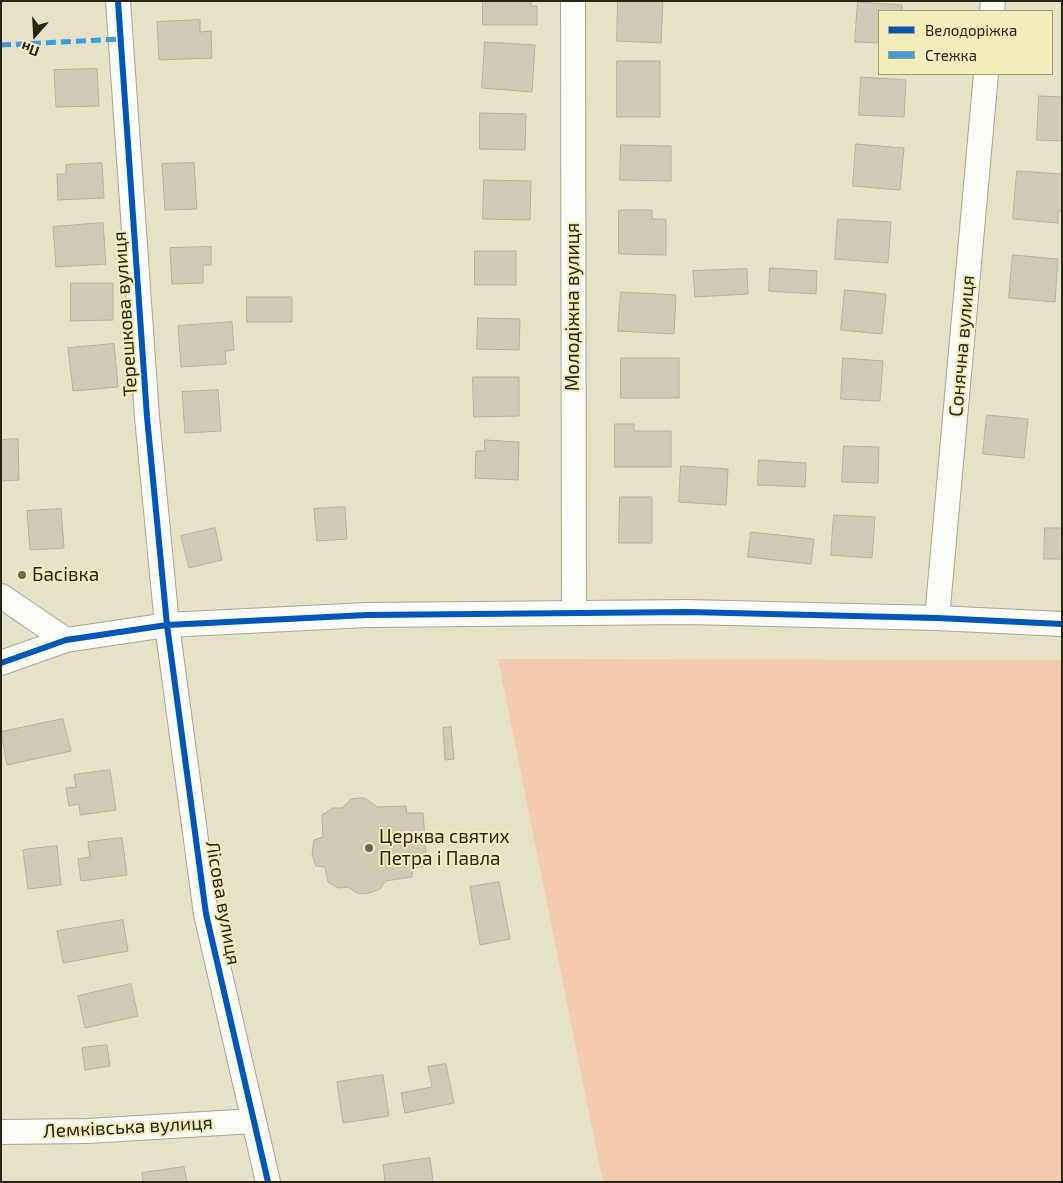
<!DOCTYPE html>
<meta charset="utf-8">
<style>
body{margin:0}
#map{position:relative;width:1063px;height:1183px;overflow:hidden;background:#e6e2c8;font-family:"Exo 2",sans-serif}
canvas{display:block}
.frame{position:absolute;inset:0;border:2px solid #282513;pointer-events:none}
.legend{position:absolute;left:878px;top:10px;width:175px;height:65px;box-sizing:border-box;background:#f3ecbb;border:1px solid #a29c78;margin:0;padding:6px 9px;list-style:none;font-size:15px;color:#282513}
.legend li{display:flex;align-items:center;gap:10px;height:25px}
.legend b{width:25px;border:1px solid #a29c78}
.north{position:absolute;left:10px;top:10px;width:50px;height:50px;-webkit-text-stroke:4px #f3ecbb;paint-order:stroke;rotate:199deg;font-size:14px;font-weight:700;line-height:20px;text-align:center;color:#282513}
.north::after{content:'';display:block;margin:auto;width:18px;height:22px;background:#282513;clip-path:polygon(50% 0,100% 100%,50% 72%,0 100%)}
</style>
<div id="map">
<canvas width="1063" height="1183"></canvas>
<div class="frame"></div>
<ul class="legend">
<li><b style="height:6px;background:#0057b8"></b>Велодоріжка</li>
<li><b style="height:6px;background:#3d9cde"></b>Стежка</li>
</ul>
<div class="north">Пн</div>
</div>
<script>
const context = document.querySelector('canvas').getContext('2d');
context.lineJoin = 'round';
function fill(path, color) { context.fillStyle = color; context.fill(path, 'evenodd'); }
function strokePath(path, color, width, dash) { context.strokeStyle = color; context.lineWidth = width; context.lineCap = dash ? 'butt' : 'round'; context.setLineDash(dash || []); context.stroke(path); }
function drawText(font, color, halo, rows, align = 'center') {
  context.font = font + ' "Exo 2",sans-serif'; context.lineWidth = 4; context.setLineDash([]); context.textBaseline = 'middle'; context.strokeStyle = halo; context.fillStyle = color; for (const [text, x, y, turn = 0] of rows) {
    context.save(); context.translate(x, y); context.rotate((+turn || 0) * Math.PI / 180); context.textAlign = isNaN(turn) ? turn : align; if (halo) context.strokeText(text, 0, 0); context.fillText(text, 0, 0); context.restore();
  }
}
fill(new Path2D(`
 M498 659 1062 660V1182H603Z`), '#f3c9af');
const building = new Path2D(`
 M483 1H531V6H537V25H483Z
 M618 1H663L661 43 617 41Z
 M858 2 902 5V11H879V43L855 42Z
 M200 20V32L211 31 212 58 159 60 157 22Z
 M485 42 535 45 532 92 482 88Z
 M617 61H660V117H617Z
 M97 69 99 106 56 107 54 70Z
 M861 77 906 80 904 117 859 115Z
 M1039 96 1062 97V141L1037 140Z
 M480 113 526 114 525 150 480 149Z
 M856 144 904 148 900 190 853 186Z
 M621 145 671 146V181L620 180Z
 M102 163 104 198 58 200 57 174H66V165Z
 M194 163 197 209 165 210 162 164Z
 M1017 171 1062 174V211H1058V223L1013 219Z
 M484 180 531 181 530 220 483 219Z
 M619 210H652V219H666V255L619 254Z
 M838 219 891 222 888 263 835 259Z
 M103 223 106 264 56 267 53 227Z
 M211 247V265H203V283L172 284 170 248Z
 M475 251H516V285H475Z
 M1013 255 1058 259 1055 302 1009 298Z
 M770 268 817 271 816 294 769 291Z
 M747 269 748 294 695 297 693 271Z
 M71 283H113V320L71 321Z
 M845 290 886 294 882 334 841 330Z
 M621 292 676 295 674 334 618 331Z
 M247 297H292V322H247Z
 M478 318 520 319 519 350 477 349Z
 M232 322 234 350 225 351 226 364 181 367 178 326Z
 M114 344 118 387 73 391 68 348Z
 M621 358H679V398H621Z
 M843 358 883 361 880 401 841 399Z
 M473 377H519V416L474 417Z
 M218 390 221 431 185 433 182 392Z
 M987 415 1028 419 1024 458 983 454Z
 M615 424H634V431H671V467H615Z
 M18 439 19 480 1 481V440Z
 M485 440 519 442 518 480 475 478 476 451H484Z
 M844 446 879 447 878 483 842 482Z
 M759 460 806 463 805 487 758 485Z
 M681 466 728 469 726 505 679 502Z
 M620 497H652V543H619Z
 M345 507 347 539 317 541 314 509Z
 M61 509 64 548 30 550 27 511Z
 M834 515 875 517 872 558 831 555Z
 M215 528 222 560 189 568 181 536Z
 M1045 528H1062V559H1044Z
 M751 532 814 539 811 564 748 557Z
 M63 719 71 751 7 765 1 732Z
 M451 727 454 759 445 760 443 728Z
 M110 770 116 810 80 815 79 804 69 806 66 788 76 787 74 775Z
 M364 798 378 807 406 806 407 813H423L427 866 412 868V877L385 881 380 889 366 894 357 893 348 887 338 888 328 882 325 867 316 866 312 854 314 840 323 837 322 815 333 808H342L351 799Z
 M122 838 127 875 81 881 78 859 90 857 88 842Z
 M57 846 61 885 28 889 23 850Z
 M499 882 510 939 480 945 470 887Z
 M123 920 128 951 63 963 57 931Z
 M131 984 138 1016 85 1028 78 996Z
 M107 1045 110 1066 85 1070 82 1048Z
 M446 1064 454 1103 405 1113 401 1093 432 1087 428 1067Z
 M383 1075 389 1116 343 1123 337 1082Z
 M430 1158 433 1182H385L383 1165Z
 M184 1167 187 1182H143L142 1173Z`);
fill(building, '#d1cab6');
strokePath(building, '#b7b09c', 1);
const minor = new Path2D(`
 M118 1 147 417 167 625 206 914 268 1182
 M573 1 574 613
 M992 11 993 1
 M1 596 66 640
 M937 618 986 74
 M1 663 66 640 167 625 367 615 688 612 937 618 1062 624
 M1 1132 88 1131 254 1121`);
strokePath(minor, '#a8a691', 26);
strokePath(minor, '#fbfbf7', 24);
strokePath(new Path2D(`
 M1 45 121 39`), '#3d9cde', 5, [10, 5]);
strokePath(new Path2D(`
 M118 1 147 417 167 625 206 914 268 1182
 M1 663 66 640 167 625 367 615 688 612 937 618 1062 624`), '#0057b8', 6);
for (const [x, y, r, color] of [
 [22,575,5,"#6a6752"],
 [369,848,5,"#6a6752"]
]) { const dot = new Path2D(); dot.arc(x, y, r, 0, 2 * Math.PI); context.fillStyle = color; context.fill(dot); strokePath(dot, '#f3ecbb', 2); }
drawText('19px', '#282513', '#f3ecbb', [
 ["Молодіжна вулиця",573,307,-90],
 ["Терешкова вулиця",125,314,-94],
 ["Сонячна вулиця",962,346,-85],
 ["Лісова вулиця",223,903,80],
 ["Лемківська вулиця",128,1127,-3]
]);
drawText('19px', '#282513', '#f3ecbb', [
 ["Басівка",32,575],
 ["Церква святих",379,837],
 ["Петра і Павла",379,859]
], 'left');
</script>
